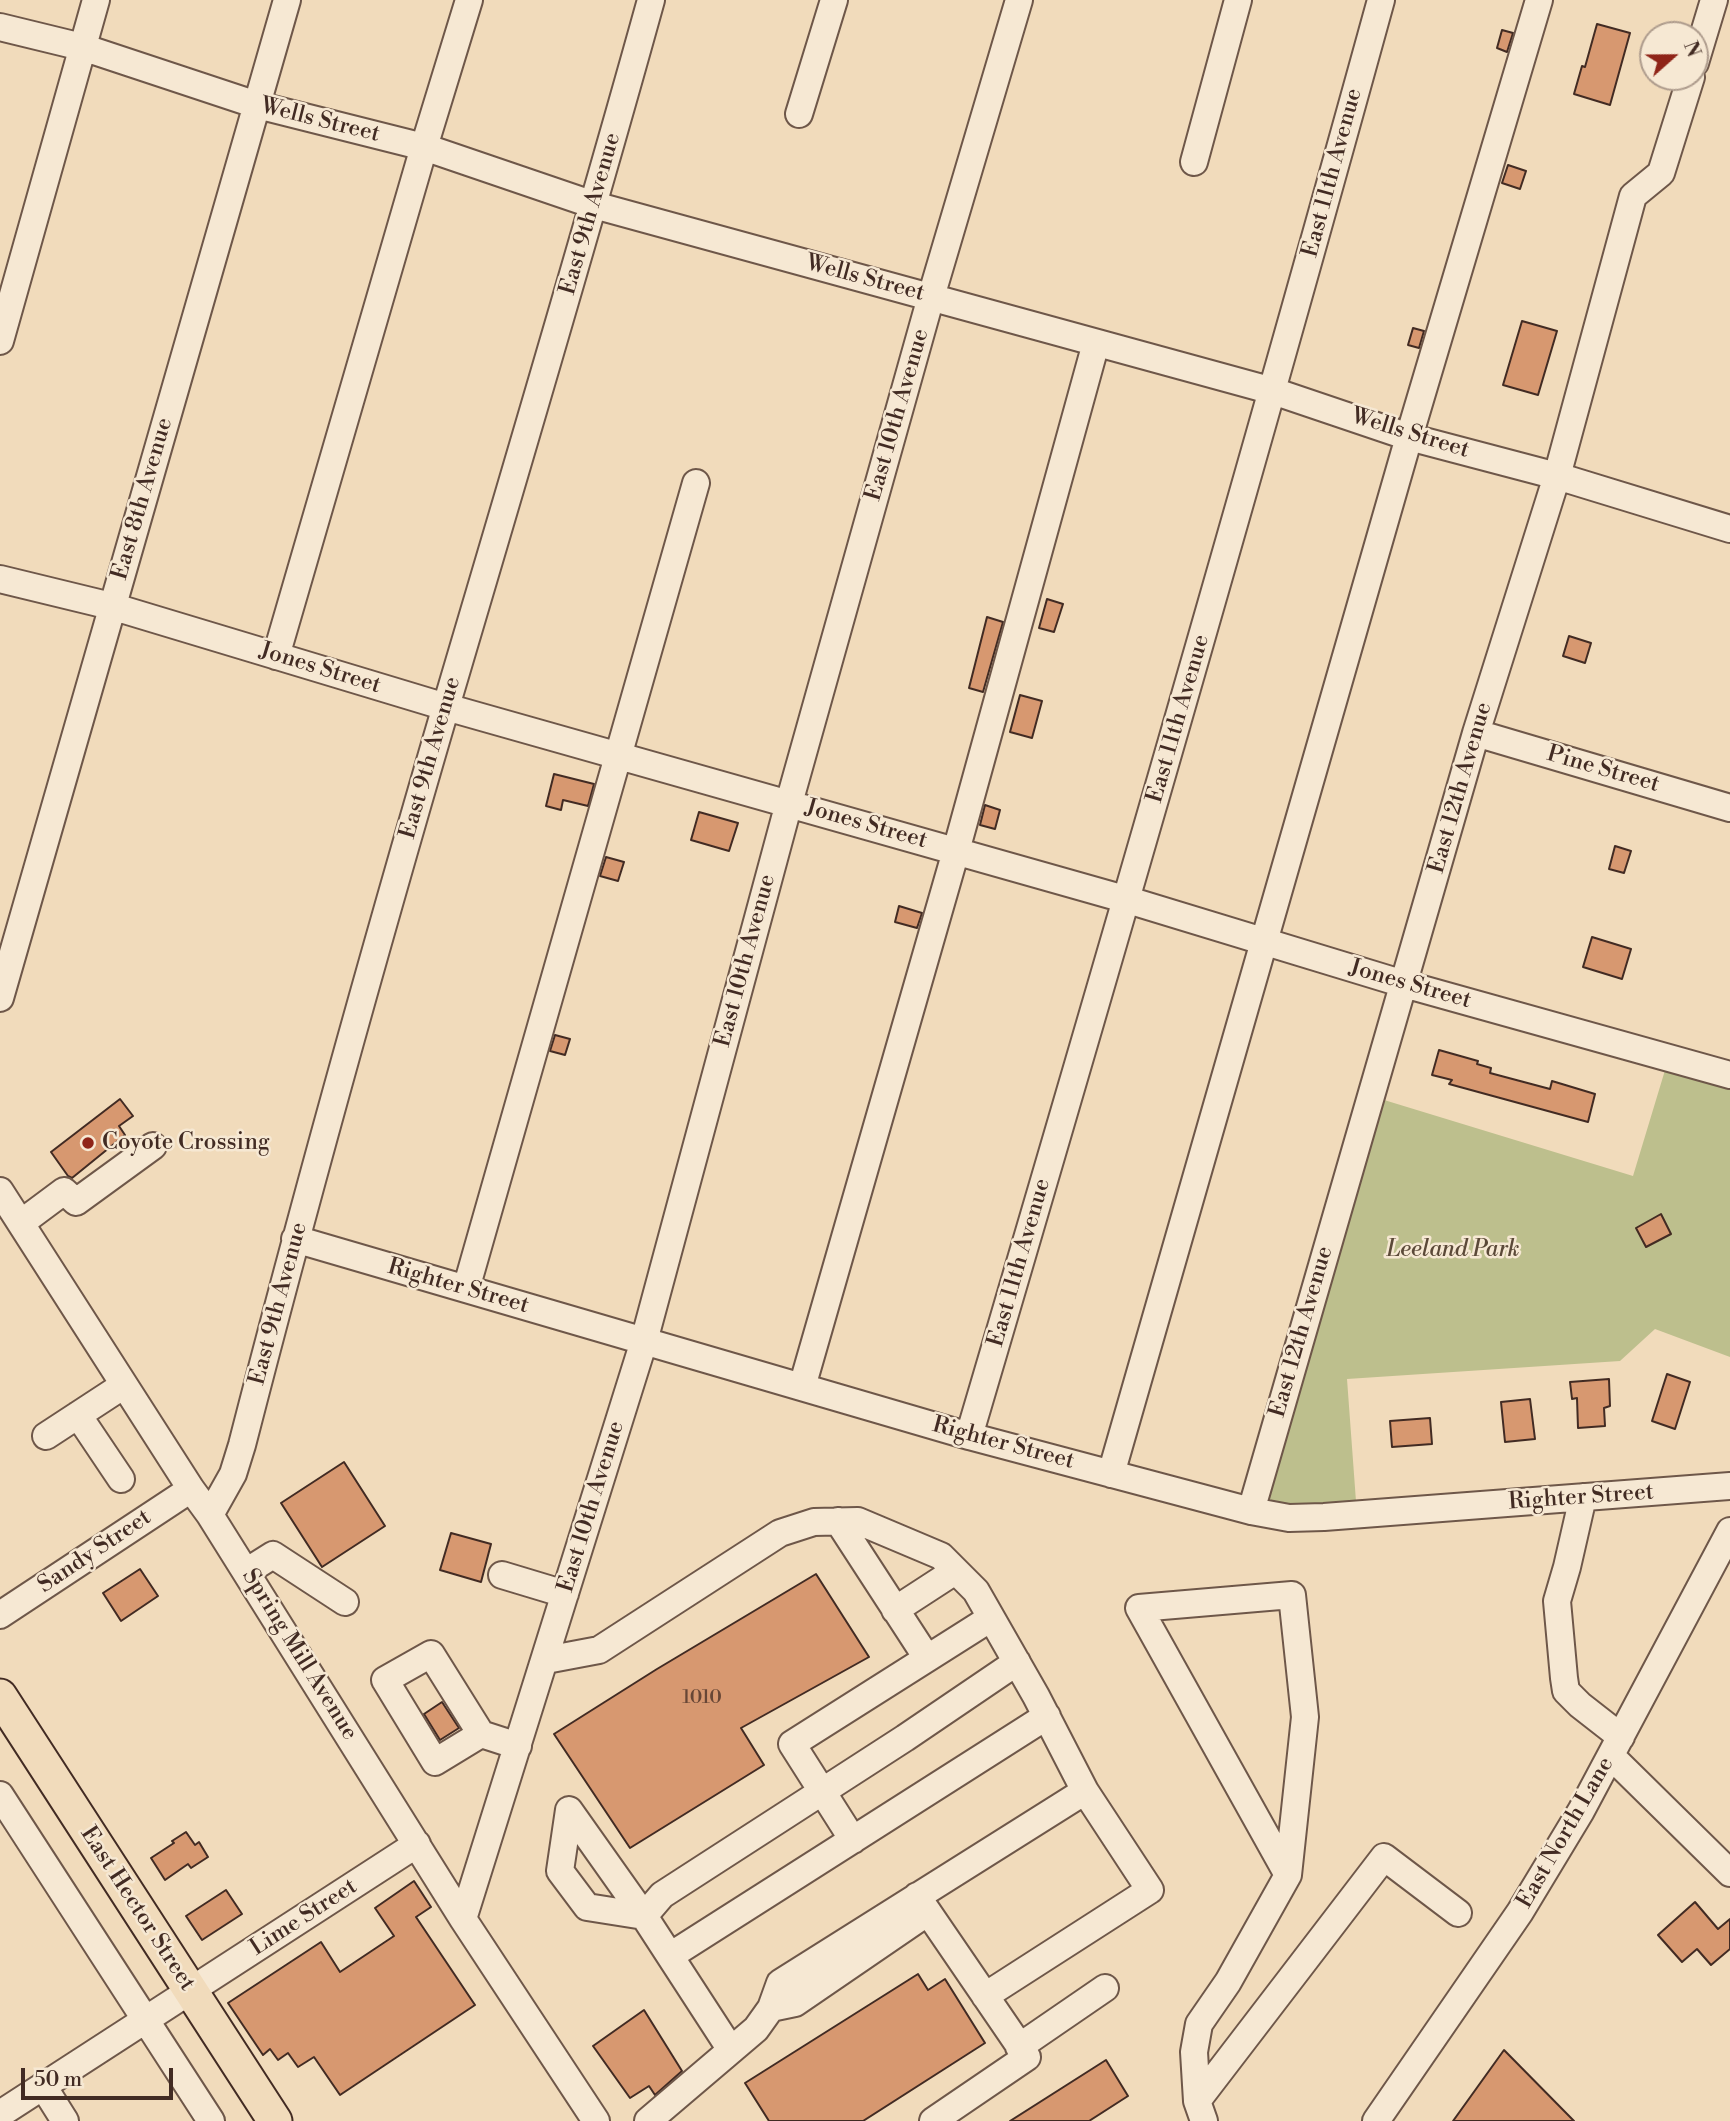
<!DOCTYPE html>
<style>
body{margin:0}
#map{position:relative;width:1730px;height:2121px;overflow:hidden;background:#f1dbbb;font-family:"Libre Bodoni",serif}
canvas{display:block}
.north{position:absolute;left:1639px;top:21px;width:70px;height:70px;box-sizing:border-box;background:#f6e8d3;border:2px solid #ae9c8d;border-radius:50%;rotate:69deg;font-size:19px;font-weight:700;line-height:28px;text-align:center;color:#422b23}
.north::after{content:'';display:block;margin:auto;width:24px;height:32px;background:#8f2418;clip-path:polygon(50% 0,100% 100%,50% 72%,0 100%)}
.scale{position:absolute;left:21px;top:2068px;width:152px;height:32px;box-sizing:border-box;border:4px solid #422b23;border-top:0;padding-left:9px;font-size:21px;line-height:24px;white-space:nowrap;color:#422b23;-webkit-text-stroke:5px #f6e8d3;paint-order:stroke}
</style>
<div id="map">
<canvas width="1730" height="2121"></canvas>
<div class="north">N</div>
<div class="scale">50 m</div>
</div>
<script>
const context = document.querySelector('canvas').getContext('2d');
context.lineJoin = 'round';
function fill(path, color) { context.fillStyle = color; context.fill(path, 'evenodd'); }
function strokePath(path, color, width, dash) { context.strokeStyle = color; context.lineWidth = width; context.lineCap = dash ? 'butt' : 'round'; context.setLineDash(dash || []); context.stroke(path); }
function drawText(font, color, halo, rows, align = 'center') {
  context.font = font + ' "Libre Bodoni",serif'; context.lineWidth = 5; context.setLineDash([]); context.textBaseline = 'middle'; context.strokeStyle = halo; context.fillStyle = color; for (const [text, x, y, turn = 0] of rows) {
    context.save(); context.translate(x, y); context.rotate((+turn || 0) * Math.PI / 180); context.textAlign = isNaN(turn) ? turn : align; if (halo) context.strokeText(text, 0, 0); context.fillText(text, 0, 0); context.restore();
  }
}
fill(new Path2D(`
 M1669 1057 1730 1075V1357L1655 1329 1620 1361 1347 1379 1357 1515 1251 1511 1371 1096 1633 1176Z`), '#bdbf8d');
const building = new Path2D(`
 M1597 24 1630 33 1610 105 1574 94 1582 66 1585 67Z
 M1502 30 1513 33 1507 52 1497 48Z
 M1508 165 1526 171 1520 189 1502 183Z
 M1522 321 1557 331 1538 395 1503 385Z
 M1413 328 1424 331 1419 348 1408 345Z
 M1047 599 1063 604 1054 632 1039 628Z
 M987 617 1003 622 983 692 969 688Z
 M1569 636 1591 643 1585 663 1563 656Z
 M1020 695 1042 701 1032 738 1010 732Z
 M554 774 594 784 588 806 563 800 561 810 546 806Z
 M985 805 1000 810 995 829 980 825Z
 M699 812 738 823 729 851 691 840Z
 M1615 846 1631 851 1624 873 1609 869Z
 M606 857 624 862 618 881 600 876Z
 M899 906 922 913 917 928 895 922Z
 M1592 937 1631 949 1622 979 1583 967Z
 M555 1035 570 1039 565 1055 550 1051Z
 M1439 1050 1478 1061 1477 1064 1491 1068 1490 1073 1550 1089 1552 1081 1595 1094 1588 1122 1449 1084 1452 1080 1432 1075Z
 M120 1099 133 1116 119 1126 125 1135 72 1178 68 1176 51 1152Z
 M1661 1214 1671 1234 1646 1247 1636 1228Z
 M1667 1374 1690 1382 1675 1429 1652 1421Z
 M1609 1379 1610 1406 1604 1408 1605 1426 1578 1428 1577 1398 1572 1399 1570 1382Z
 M1530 1399 1535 1439 1505 1442 1501 1402Z
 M1430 1418 1432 1444 1392 1447 1390 1421Z
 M344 1462 385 1526 322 1567 281 1503Z
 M451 1533 491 1544 481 1582 440 1570Z
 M140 1569 158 1596 121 1621 103 1593Z
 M816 1574 869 1657 741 1728 764 1765 630 1848 554 1734 657 1669Z
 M442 1702 459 1728 440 1740 424 1714Z
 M186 1832 195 1845 199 1842 208 1857 191 1868 188 1864 165 1880 151 1858 174 1843 172 1841Z
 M414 1881 431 1907 416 1917 475 2005 340 2095 314 2057 298 2067 288 2053 278 2060 270 2049 263 2055 228 2003 321 1942 340 1972 394 1936 375 1908Z
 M226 1890 242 1914 202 1940 186 1916Z
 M1695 1902 1718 1929 1730 1919V1949L1711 1965 1697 1949 1682 1962 1658 1935Z
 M918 1974 928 1990 945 1979 985 2043 863 2121H769L745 2083Z
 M644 2010 682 2071 655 2095 649 2086 630 2098 593 2046Z
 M1504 2050 1574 2121H1453Z
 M1106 2060 1128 2096 1089 2121H1010Z`);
fill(building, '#d79870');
strokePath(building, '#422b23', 2);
const minor = new Path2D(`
 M0 27 82 47 257 105 424 147 594 205 1273 391 1409 437 1557 476 1730 529
 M1695 63 1714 0
 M799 114 834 0
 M1194 162 1238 0
 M0 341 96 0
 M0 579 111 606 446 707 1128 900 1404 984 1730 1075
 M276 656 424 147 469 0
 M1476 733 1730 808
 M0 998 287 0
 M0 1191 191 1489 210 1515 463 1919 596 2121
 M21 1223 64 1191 76 1202 153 1146
 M295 1239 969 1436 1251 1511 1289 1518 1324 1517 1730 1486
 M466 1289 696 483
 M802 1387 956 851 1096 343
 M78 1415 121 1479
 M46 1436 124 1385
 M969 1436C1110 958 1249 480 1381 0
 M1111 1474 1409 437 1539 0
 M1583 1497 1567 1567 1557 1601 1564 1678 1566 1691 1580 1705 1621 1737
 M1251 1511 1476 733 1557 476 1633 196 1661 173 1691 77
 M210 1515 233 1474 242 1445C306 1196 375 949 447 703 516 469 586 235 651 0
 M838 1521 927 1658
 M246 1572 273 1555 345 1602
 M502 1575 565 1594
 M895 1610 955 1571
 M0 1615 191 1489
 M546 1660 599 1650 780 1533 814 1522 858 1521 941 1556 976 1591 1036 1696 1085 1791
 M481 1734 431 1654 385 1680 435 1762 481 1734 518 1746
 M1611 1756 1730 1873
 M0 1795 211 2121
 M569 1810 644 1916 587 1907 560 1871Z
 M853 1840 792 1744 991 1618
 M917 1896 1027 2057 933 2121
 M463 1919 644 1341 789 803 931 297 1019 0
 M670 1956 1047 1716
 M771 2008 795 2003 928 1912
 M1019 2047 1105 1988
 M731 2050 644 1916 662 1895 905 1738 1017 1662
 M43 2086 65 2121
 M1197 2101 1384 1857 1458 1913
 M0 2114 417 1844
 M648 2121 756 2029 771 2008 780 1983 1085 1791 1150 1890 985 1996
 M1204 2121 1197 2101 1194 2052 1199 2024 1228 1982 1288 1875 1305 1717 1292 1595 1139 1608 1288 1875
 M1376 2121 1520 1912 1581 1811 1730 1531`);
const major = new Path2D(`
 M0 1696 275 2121`);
strokePath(minor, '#6e5749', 30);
strokePath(major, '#422b23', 37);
strokePath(minor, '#f6e8d3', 26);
strokePath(major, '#f1dbbb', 33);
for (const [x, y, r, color] of [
 [88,1143,7,"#8f2418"]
]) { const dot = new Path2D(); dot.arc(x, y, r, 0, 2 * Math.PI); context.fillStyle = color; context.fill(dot); strokePath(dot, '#f6e8d3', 2.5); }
drawText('19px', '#674636', null, [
 ["1010",702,1698]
]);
drawText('23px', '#422b23', '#f6e8d3', [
 ["Wells Street",320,121,14],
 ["East 11th Avenue",1333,173,-75],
 ["East 9th Avenue",591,214,-74],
 ["Wells Street",865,279,15],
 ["East 10th Avenue",898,415,-74],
 ["Wells Street",1410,434,17],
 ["East 8th Avenue",143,499,-74],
 ["Jones Street",320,669,17],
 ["East 11th Avenue",1179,719,-74],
 ["East 9th Avenue",431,758,-74],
 ["Pine Street",1603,770,16],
 ["East 12th Avenue",1461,788,-74],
 ["Jones Street",866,825,16],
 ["East 10th Avenue",746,961,-75],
 ["Jones Street",1410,985,16],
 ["East 11th Avenue",1020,1263,-74],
 ["Righter Street",458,1287,16],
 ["East 9th Avenue",279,1304,-75],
 ["East 12th Avenue",1302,1332,-74],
 ["Righter Street",1003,1444,15],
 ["Righter Street",1581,1498,-4],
 ["East 10th Avenue",592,1507,-73],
 ["Sandy Street",95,1552,-34],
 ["Spring Mill Avenue",299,1655,58],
 ["East North Lane",1566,1833,-60],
 ["East Hector Street",137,1909,57],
 ["Lime Street",304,1918,-33]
]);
drawText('23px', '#422b23', '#f6e8d3', [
 ["Coyote Crossing",102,1143]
], 'left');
drawText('italic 23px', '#5b4938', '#f6e8d3', [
 ["Leeland Park",1453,1250]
]);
</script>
